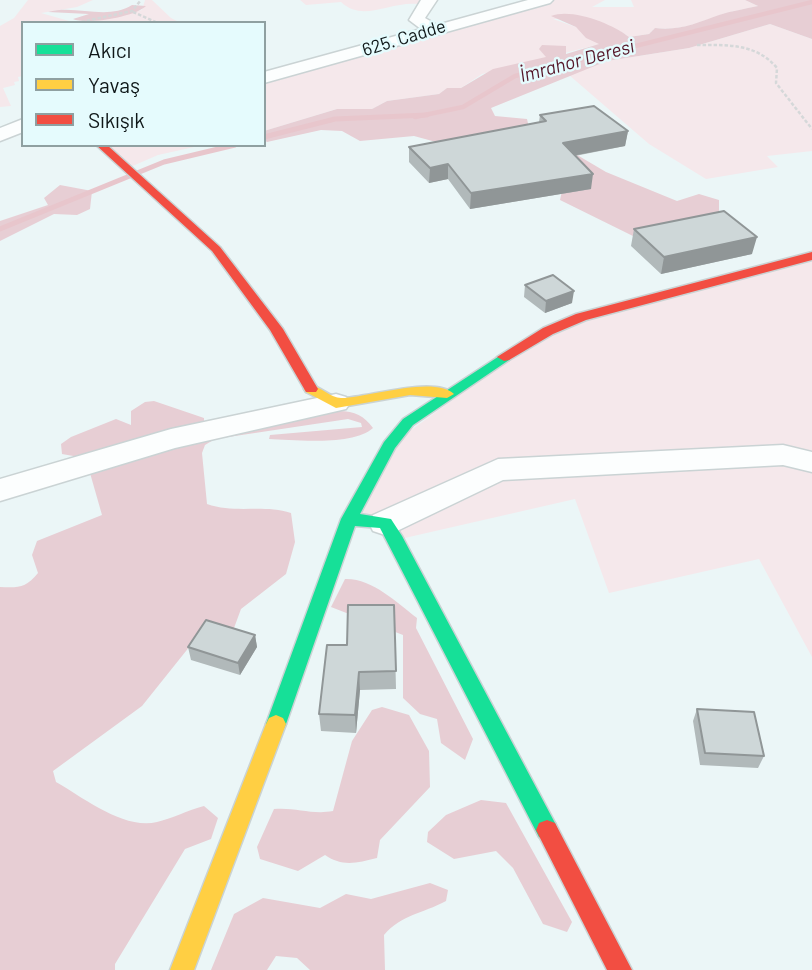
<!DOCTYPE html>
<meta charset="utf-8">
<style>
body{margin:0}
#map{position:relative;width:812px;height:970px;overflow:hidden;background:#ebf6f7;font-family:Barlow,sans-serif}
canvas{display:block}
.legend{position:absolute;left:21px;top:21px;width:245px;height:126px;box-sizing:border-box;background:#e5fbfd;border:2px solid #8fa0a1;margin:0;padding:9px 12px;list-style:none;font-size:21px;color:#0f1718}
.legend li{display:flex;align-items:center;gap:14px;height:35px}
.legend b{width:35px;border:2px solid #8fa0a1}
</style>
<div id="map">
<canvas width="812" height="970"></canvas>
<ul class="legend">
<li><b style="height:9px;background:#16e098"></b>Akıcı</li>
<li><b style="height:9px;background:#ffcf43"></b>Yavaş</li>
<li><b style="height:9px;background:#f24e42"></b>Sıkışık</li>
</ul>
</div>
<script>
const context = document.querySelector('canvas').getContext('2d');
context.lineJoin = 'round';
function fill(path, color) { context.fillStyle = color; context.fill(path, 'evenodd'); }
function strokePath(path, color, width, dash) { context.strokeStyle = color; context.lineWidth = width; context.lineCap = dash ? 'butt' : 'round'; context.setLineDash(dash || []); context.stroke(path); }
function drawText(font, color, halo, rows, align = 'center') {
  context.font = font + ' Barlow,sans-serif'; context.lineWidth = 5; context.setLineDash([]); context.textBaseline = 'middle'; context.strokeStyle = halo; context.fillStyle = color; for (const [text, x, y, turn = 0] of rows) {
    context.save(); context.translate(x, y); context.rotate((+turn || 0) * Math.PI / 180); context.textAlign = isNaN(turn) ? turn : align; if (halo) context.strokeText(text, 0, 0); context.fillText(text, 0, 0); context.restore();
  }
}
fill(new Path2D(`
 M28 0H93L77 7 41 13 69 21 64 23H23V76L18 77 19 81 14 82 15 85 3 88 11 106 0 107V26L14 18Z
 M145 0H152L171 18 181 23H82L142 10Z
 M300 0H422L418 4C390 1 363 23 341 2L306 5Z
 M545 0H605L592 7H634L631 0H745L758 6C746 9 732 11 720 15 698 23 680 31 655 28L649 34 629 37C606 20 581 20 553 19L576 27 600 44 482 74 461 88H447L439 94 387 101 372 109H337L264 131V78Z
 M770 24 812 39V151L767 156 778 167 706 179 649 144 569 75 607 61 689 48Z
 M101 145H203L158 155 128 168Z
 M812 256V657L759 559 609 593 575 499 396 540 349 519 389 446 548 331Z`), '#f5e8eb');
fill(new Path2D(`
 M745 0H812V39L770 24 689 48 607 61 491 108 495 116 527 119 530 132 567 149 606 172 677 201 699 194 719 200V212L659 236 637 238 560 200 565 177 414 136 360 141 342 131 321 130 267 142 264 140V131L337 109H372L387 101 439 94 447 88H461L493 69 546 57 539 49 542 45 566 46V54L599 44 586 38 576 27 551 16C573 8 612 24 629 37L649 34 655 28C679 31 697 23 719 15 731 11 745 9 758 6Z
 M132 5 146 6C135 17 86 25 73 19L89 14 48 12C76 4 106 21 132 5Z
 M60 185 92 191 90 209 77 215 54 214 0 241V221L48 205 44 198Z
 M154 401 204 418V423L339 411C355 411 364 416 373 428 354 446 294 440 269 439L270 435 362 427 361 423 348 419 215 439 205 445 202 453 207 504C235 514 263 504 291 513L295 542 286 574 241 609 234 628 214 629 198 636 142 706 53 771 56 782C84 798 124 830 157 822 171 819 188 810 204 806L218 818 211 839 185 849 115 964V970H0V587C18 588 26 588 38 573L32 555 37 541 102 515 90 473 79 457 62 454 61 444 71 437 116 419 131 425V411L145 402Z
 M345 579C372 578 396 602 417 618L416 628 473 739 465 760 441 743 437 719 420 714 403 698V635L331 607Z
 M382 707 409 715 429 751 430 787 380 840 377 858C357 863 342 867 325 855L298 871 260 859 257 847 274 809C295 807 312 815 333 811L352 741 372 710Z
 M481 800 506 803 572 922 567 932 543 924 513 868 496 851 454 859 427 842 428 832 446 815Z
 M430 883 448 890 446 901C422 914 402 914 384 935L385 970H310L297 958 276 956 267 970H211L234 914 263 898 320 908 346 894 371 899Z`), '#e7ced4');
strokePath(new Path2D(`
 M415 117 463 107 515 76 812 2`), '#e8c6cc', 4.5);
strokePath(new Path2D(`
 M264 137 335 119 427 115
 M0 229 164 162 235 145`), '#e8c6cc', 5);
const street = new Path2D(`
 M421 0H437L425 18 437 25 528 0H553L550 3 264 83V72L421 29 409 20Z
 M23 119V132L0 141V128Z
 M336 394 346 397 350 403 346 409 175 448 0 501V479L171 429Z
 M783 445 812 452V472L783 465 503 480 397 531 385 535 373 531 369 523 373 515 498 459Z`);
const fast = new Path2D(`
 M504 353 511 357 509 360 413 425 395 448 360 514 391 519 402 536 555 823 558 830 555 837 547 840 539 837 380 528 355 526 286 724 283 730 276 733 269 730 266 724 341 519 384 442 403 419Z`);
const slow = new Path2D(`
 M311 385C321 387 331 398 341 398 367 398 434 375 454 394L447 398 410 395 336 408 306 392 304 389Z
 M276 715 283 718 286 724 194 970H170L266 724 269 718Z`);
const jam = new Path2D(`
 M96 145H107L220 247 283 329 318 389 316 392H306L270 330 212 251Z
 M812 252V260L586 320 553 334 509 360 504 361 497 357 543 328 576 314Z
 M547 820 555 823 632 970H607L536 830 539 823Z`);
strokePath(street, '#cad3d4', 3);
strokePath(fast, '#cad3d4', 3);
strokePath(slow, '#cad3d4', 3);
strokePath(jam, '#cad3d4', 3);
strokePath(new Path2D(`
 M133 12 158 23
 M76 23 132 11 141 0
 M697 45C727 45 756 43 777 68L776 83 812 129`), '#d5d8d9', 2.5, [3.5, 2]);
fill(street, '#fcfefe');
fill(fast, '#16e098');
fill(slow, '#ffcf43');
fill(jam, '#f24e42');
fill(new Path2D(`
 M540 115 628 131 625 146 575 156 591 189 470 209 448 179 429 183 409 162V147L539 122Z
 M634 229 752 254 661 274 631 246Z
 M525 285 572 303 545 313 524 297Z
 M394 605 396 689 360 690 356 733 321 731 319 714 347 645Z
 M255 635 257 647 240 675 191 660 188 647Z
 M697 709 764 756 758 768 700 765 693 721Z`), '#b1b9ba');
fill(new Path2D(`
 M628 131 625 146 561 158 563 143Z
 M448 164V179L429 183 430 168Z
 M593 174 591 189 470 209 471 193Z
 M757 237 752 254 661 274 664 257Z
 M574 291 572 303 545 313 546 301Z
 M255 635 257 647 240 675 238 663Z
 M359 672 360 690 356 733 355 715Z`), '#909697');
const building = new Path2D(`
 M594 106 628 131 563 143 593 174 471 193 448 164 430 168 409 147 546 121 540 115Z
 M724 211 757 237 664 257 634 229Z
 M553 275 574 291 546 301 525 285Z
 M348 605H394L396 671 359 672 355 715 319 714 327 645H347Z
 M206 620 255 635 238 663 188 647Z
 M697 709 754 712 764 756 705 753Z`);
fill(building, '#ced7d8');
strokePath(building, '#909697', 2);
drawText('18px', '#0f1718', '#e5fbfd', [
 ["625. Cadde",404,38,-17]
]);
drawText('italic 19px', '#551628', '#e5fbfd', [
 ["İmrahor Deresi",577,61,-15]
]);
</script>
